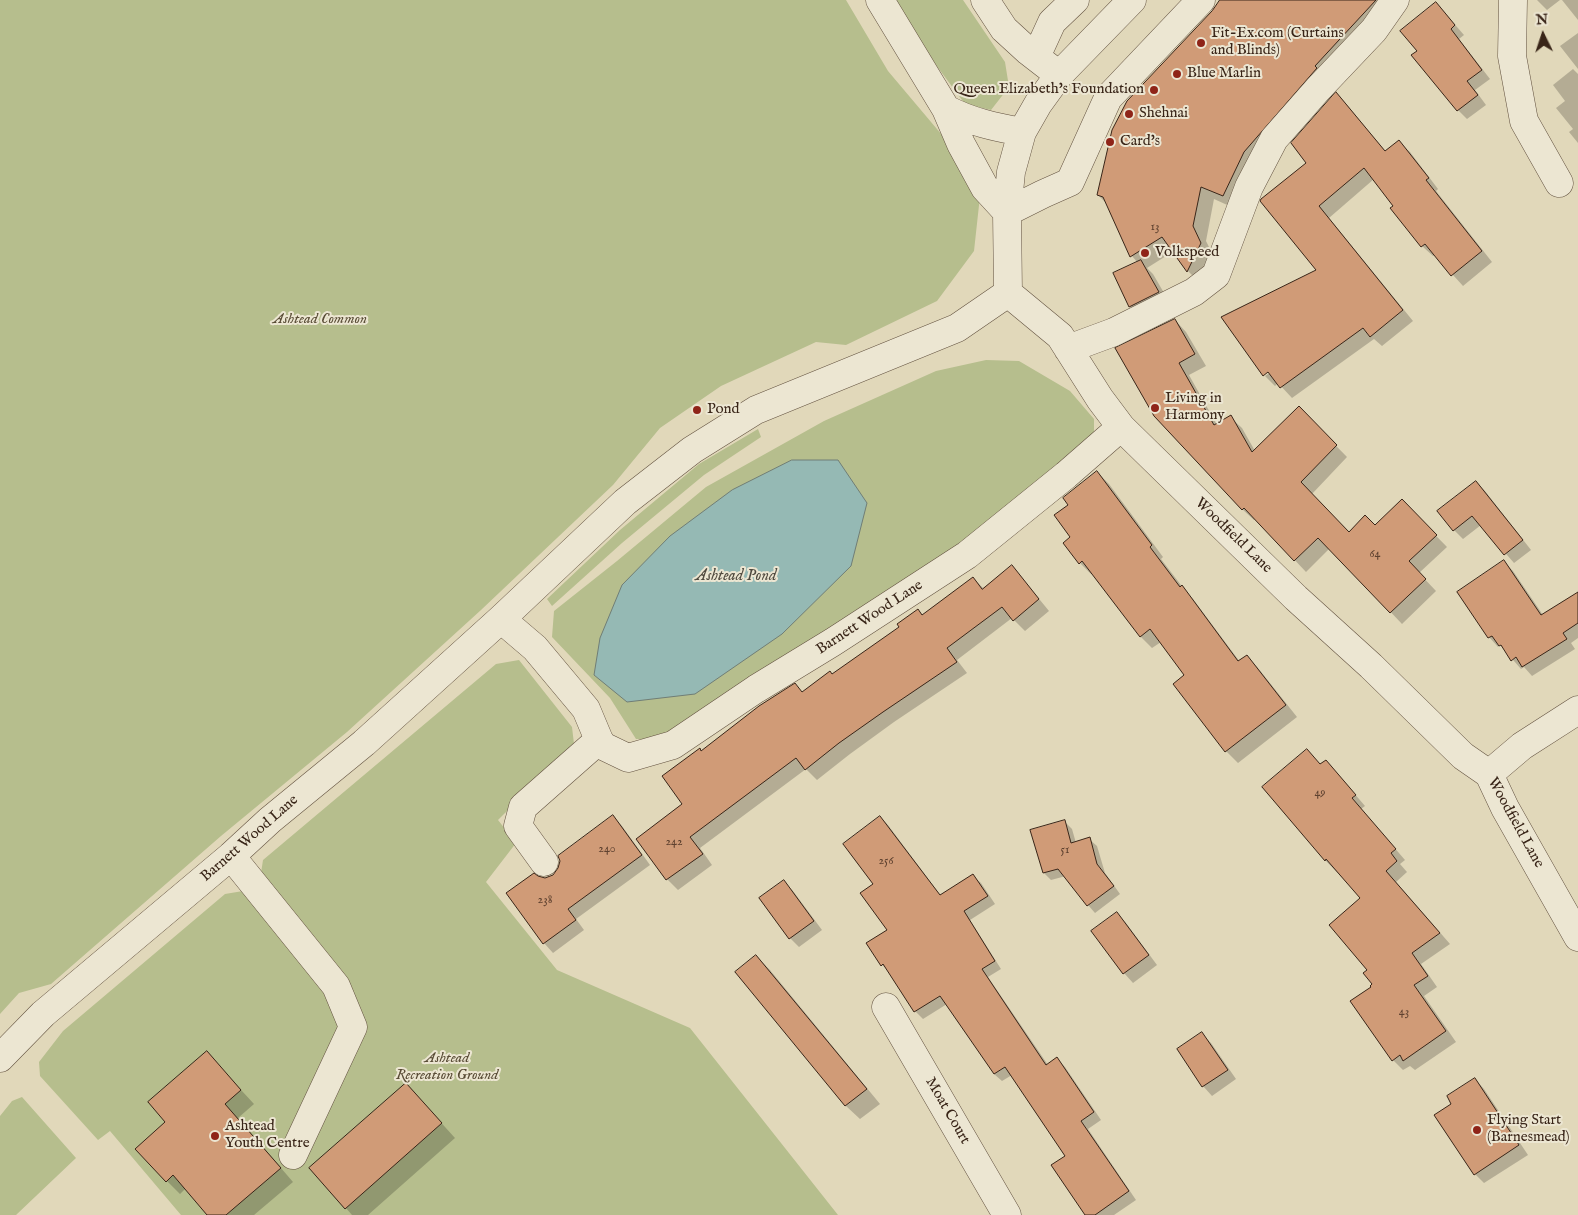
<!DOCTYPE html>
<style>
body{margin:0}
#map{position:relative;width:1578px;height:1215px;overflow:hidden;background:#e1d8ba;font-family:"IM FELL English",serif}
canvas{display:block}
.north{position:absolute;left:1518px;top:10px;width:50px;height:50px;-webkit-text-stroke:4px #ece6d2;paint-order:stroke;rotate:356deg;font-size:14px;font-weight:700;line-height:20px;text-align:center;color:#392518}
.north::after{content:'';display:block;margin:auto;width:18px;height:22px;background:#392518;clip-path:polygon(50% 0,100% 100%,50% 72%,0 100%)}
</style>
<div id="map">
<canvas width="1578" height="1215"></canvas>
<div class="north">N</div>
</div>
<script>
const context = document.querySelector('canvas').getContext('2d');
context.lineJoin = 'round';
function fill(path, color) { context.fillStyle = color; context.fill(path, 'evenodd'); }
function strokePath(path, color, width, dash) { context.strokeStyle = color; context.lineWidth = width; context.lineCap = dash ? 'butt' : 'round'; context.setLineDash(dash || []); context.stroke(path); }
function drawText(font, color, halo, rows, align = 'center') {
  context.font = font + ' "IM FELL English",serif'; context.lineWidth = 4; context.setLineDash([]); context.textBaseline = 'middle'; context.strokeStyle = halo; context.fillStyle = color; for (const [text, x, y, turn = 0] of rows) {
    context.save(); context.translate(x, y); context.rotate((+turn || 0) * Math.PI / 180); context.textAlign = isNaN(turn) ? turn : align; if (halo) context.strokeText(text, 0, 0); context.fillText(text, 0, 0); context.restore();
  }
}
fill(new Path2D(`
 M0 0H846L888 71 958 154 980 196 974 251 937 301 846 345 816 342 721 386 660 428 613 485 481 610 347 732 221 836 51 984 19 993 0 1014Z
 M892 0H963L1005 62 1009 87 991 110 965 104 936 65Z
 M986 360 1019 361 1070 391 1094 419V437L971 539 667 739H636L610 698 552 637 554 611 617 561 706 487 824 421 936 371Z
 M758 429 761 437 704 475 622 543 552 606 547 599 620 530 699 464Z
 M519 660 572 727 574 744 498 820 516 843 486 882 557 970 690 1028 838 1215H181L110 1131 98 1140 40 1076 39 1062 63 1031 225 894 243 891 261 873 263 860 496 664Z
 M22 1097 76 1158 16 1215H0V1116L12 1101Z`), '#b6be8d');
const water = new Path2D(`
 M792 460H838L867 503 851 566 782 634 695 694 627 702 594 675 600 638 622 585 670 536 732 490Z`);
fill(water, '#95b9b4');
strokePath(water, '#707e76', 1);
fill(new Path2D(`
 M1221 0H1399L1236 209 1214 199 1206 241 1214 257 1201 284 1188 271 1174 251 1147 268 1153 274 1171 305 1142 319 1130 306 1138 263 1132 256 1107 204 1098 195Z
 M1537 0H1560L1547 10Z
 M1562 0H1578V20Z
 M1436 3 1464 35 1459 39 1490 79 1475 90 1486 105 1467 119 1458 110 1418 51Z
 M1578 33V69L1560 46Z
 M1573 69 1578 74V143L1569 132 1573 129 1556 108 1565 101 1553 85Z
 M1337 94 1347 105 1386 152 1399 142 1410 152 1438 189 1436 191 1492 262 1463 286 1435 255 1433 256 1422 246 1395 206 1374 179 1329 218 1413 321 1382 346 1374 339 1292 398 1278 383 1275 386 1265 376 1274 370 1318 271 1308 163Z
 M1175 320 1186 332 1206 366 1189 375 1217 425 1230 417 1242 428 1255 451 1299 408 1347 457 1312 494 1350 533 1375 527 1402 501 1447 547 1419 573 1436 591 1402 624 1330 548 1306 572 1256 519 1254 520 1242 509 1155 415Z
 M1097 472 1109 484 1163 557 1161 559 1184 589 1193 599 1240 662 1247 656 1258 668 1297 717 1238 763 1226 751 1174 684 1186 675 1161 642 1152 648 1140 636 1093 573 1091 574 1080 563 1072 537 1070 505Z
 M1476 482 1485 491 1531 550 1514 563 1481 525 1463 539 1454 530Z
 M1504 562 1513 571 1543 615 1578 597V638L1571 643 1575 649 1532 676 1524 667 1521 669 1500 645 1498 647 1489 637Z
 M1012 567 1022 578 1049 611 1025 631 1012 618 957 660 967 673 894 722 850 754 817 780 806 769 700 848 712 865 678 890 667 879 684 804 702 752 833 676 901 627 918 610 923 615 973 578 984 589Z
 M1321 765 1336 772 1365 806 1361 809 1405 860 1400 864 1407 872 1396 882 1450 944 1421 964 1437 987 1424 996 1456 1042 1415 1070 1410 1066 1403 1070 1393 1060 1372 987 1374 985 1369 970 1362 898 1325 860Z
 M613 817 622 826 650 865 576 919 584 930 553 953 544 943 508 894 553 876 560 868 561 861Z
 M880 817 888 825 941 896 973 876 981 883 995 904 970 920 1001 969 988 977 1048 1065 1057 1059 1065 1067 1101 1120 1088 1129 1136 1200 1114 1215H1087L1066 1156 1012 1075 1002 1081 994 1074 947 1004 923 1019 915 1011 890 972 882 965 889 930 874 884Z
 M1064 821 1072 829 1076 843 1089 839 1097 846 1105 873 1120 894 1095 913 1088 905 1066 876 1051 880 1044 873Z
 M784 882 793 891 822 930 799 947 790 938Z
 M1117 914 1126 923 1157 965 1133 983 1124 973 1093 931Z
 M756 956 770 970 880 1104 860 1119 846 1106 737 972Z
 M1202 1034 1211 1043 1236 1079 1212 1096 1203 1086 1178 1050Z
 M207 1053 254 1104 238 1118 293 1182 254 1215H209L186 1188 180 1194 167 1181Z
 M1475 1079 1484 1089 1528 1155 1484 1183 1475 1174 1453 1104Z
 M406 1084 455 1138 368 1215H352L311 1168Z`), '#0003');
const building = new Path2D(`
 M1220 0H1376L1315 66 1317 68 1244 152 1223 196 1201 187 1193 226 1201 243 1187 272 1162 237 1130 257 1103 197 1097 195 1112 130 1127 101 1212 11Z
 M1436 2 1455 25 1451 29 1482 70 1467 81 1478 95 1457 111 1411 55 1417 51 1400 31Z
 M1336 92 1385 151 1399 140 1429 178 1426 180 1482 251 1451 276 1425 244 1421 247 1390 208 1393 206 1364 168 1319 206 1403 310 1370 337 1363 328 1280 388 1268 372 1263 376 1221 317 1316 270 1260 201 1261 199 1306 163 1291 143Z
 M1141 260 1159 292 1129 307 1113 273Z
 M1175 319 1195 354 1179 363 1214 425 1231 415 1252 452 1299 406 1337 445 1301 482 1349 532 1365 515 1375 525 1402 499 1437 535 1409 561 1426 579 1390 613 1318 538 1294 561 1244 508 1242 510 1154 416 1115 348Z
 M1097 471 1152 545 1150 547 1180 587 1182 585 1238 661 1247 655 1286 705 1225 752 1173 684 1184 675 1150 629 1140 637 1082 561 1079 564 1063 543 1070 537 1054 515 1068 505 1063 498Z
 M1476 481 1523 540 1504 555 1472 516 1453 531 1437 511Z
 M1504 560 1541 615 1578 592V623L1563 633 1567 639 1522 667 1516 657 1511 661 1501 645 1499 646 1492 636 1488 638 1457 592Z
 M1012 565 1039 599 1013 621 1002 607 947 648 957 662 883 712 839 743 805 770 796 758 690 837 703 854 666 880 636 839 682 804 662 776 700 748 701 751 759 706 795 683 802 692 830 671 832 674 899 627 897 624 918 609 922 615 973 577 982 589Z
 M1307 749 1320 764 1326 760 1356 795 1352 798 1396 849 1391 853 1397 861 1386 871 1440 933 1412 953 1428 976 1414 985 1446 1031 1403 1061 1400 1055 1392 1061 1350 1001 1371 987 1370 986 1372 984 1363 973 1367 970 1329 925 1360 898 1326 859 1325 861 1262 787Z
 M613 815 642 855 568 909 576 920 543 944 506 893 534 873 538 876 545 878 553 875 558 868 560 861 558 856Z
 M880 816 940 895 973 874 988 896 964 911 995 961 982 969 1046 1065 1057 1057 1094 1112 1081 1121 1129 1191 1095 1215H1085L1051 1165 1065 1156 1005 1067 994 1074 940 996 914 1012 883 964 881 966 866 943 887 930 860 893 873 884 843 844Z
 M1065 820 1071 843 1090 837 1097 864 1114 886 1087 906 1058 869 1043 873 1030 830Z
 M784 880 814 921 789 939 759 898Z
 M1117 912 1149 955 1123 974 1091 931Z
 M756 955 867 1089 845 1106 735 972Z
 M1202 1032 1228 1070 1202 1087 1177 1049Z
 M207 1051 241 1090 225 1104 281 1168 226 1215H207L173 1175 166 1182 135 1149 165 1122 148 1102Z
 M1475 1078 1519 1145 1474 1175 1434 1115 1451 1104 1447 1096Z
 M406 1083 442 1123 345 1209 309 1168Z`);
fill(building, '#d09b77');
strokePath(building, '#392518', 1);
const minor = new Path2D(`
 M880 0 946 109 961 144 985 188 1007 212
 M985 0 1004 29 1028 51 1059 75
 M1513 0 1512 56 1524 121 1559 183
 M1036 57 1052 22 1075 0
 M946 109C971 122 995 127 1022 132
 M1007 212 1043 194 1070 182 1108 98 1201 0
 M1008 293 1060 336 1100 399 1121 427 1296 598 1371 666 1463 756 1489 774 1505 808 1578 937
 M1008 293 1007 212 1011 172 1022 132 1038 104 1059 75 1132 0
 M1068 349 1114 332 1194 292 1216 275 1249 187 1274 139 1318 89 1374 30 1395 0
 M501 619 535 648 586 709 599 740 603 746 628 758 673 745 756 689 833 642 967 555 1066 475 1121 427
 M1489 774 1522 746 1578 710
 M231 856 336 986 353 1027 293 1155
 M544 862 518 826 523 807 599 740
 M886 1007 1007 1215
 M0 1058 43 1014 231 856 270 820 364 743 501 619 625 502 692 450 756 410 957 328 1008 293`);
strokePath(minor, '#635240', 29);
strokePath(minor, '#ece6d2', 28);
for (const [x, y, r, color] of [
 [1201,43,5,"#8f2418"],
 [1177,74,5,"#8f2418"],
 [1154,90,5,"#8f2418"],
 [1129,114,5,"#8f2418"],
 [1110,142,5,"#8f2418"],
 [1145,253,5,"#8f2418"],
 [1155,408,5,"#8f2418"],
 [697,410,5,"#8f2418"],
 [1477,1130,5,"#8f2418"],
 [215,1136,5,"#8f2418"]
]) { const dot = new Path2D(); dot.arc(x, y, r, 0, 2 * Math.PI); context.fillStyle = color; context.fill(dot); strokePath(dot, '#ece6d2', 2); }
drawText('12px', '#5f4230', null, [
 ["13",1155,228],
 ["64",1375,555],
 ["49",1320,794],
 ["242",674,843],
 ["240",607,850],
 ["51",1065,851],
 ["256",886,862],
 ["238",545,901],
 ["43",1404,1013]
]);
drawText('15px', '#392518', '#ece6d2', [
 ["Fit-Ex.com (Curtains",1211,34],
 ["and Blinds)",1211,51],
 ["Blue Marlin",1187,74],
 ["Queen Elizabeth's Foundation",1144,90,"right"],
 ["Shehnai",1139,114],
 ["Card's",1120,142],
 ["Volkspeed",1155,253],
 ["Living in",1165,399],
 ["Harmony",1165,416],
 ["Pond",707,410],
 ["Flying Start",1487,1121],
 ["(Barnesmead)",1487,1138],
 ["Ashtead",225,1127],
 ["Youth Centre",225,1144]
], 'left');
drawText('italic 15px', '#584b35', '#ece6d2', [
 ["Ashtead Common",320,320],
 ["Ashtead",447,1059],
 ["Recreation Ground",447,1076]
]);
drawText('15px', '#392518', '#ece6d2', [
 ["Woodfield Lane",1233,536,44],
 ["Barnett Wood Lane",870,618,-33],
 ["Woodfield Lane",1515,823,61],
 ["Barnett Wood Lane",250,839,-41],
 ["Moat Court",947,1111,60]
]);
drawText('italic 16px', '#504a3f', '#ece6d2', [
 ["Ashtead Pond",736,577]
]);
</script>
